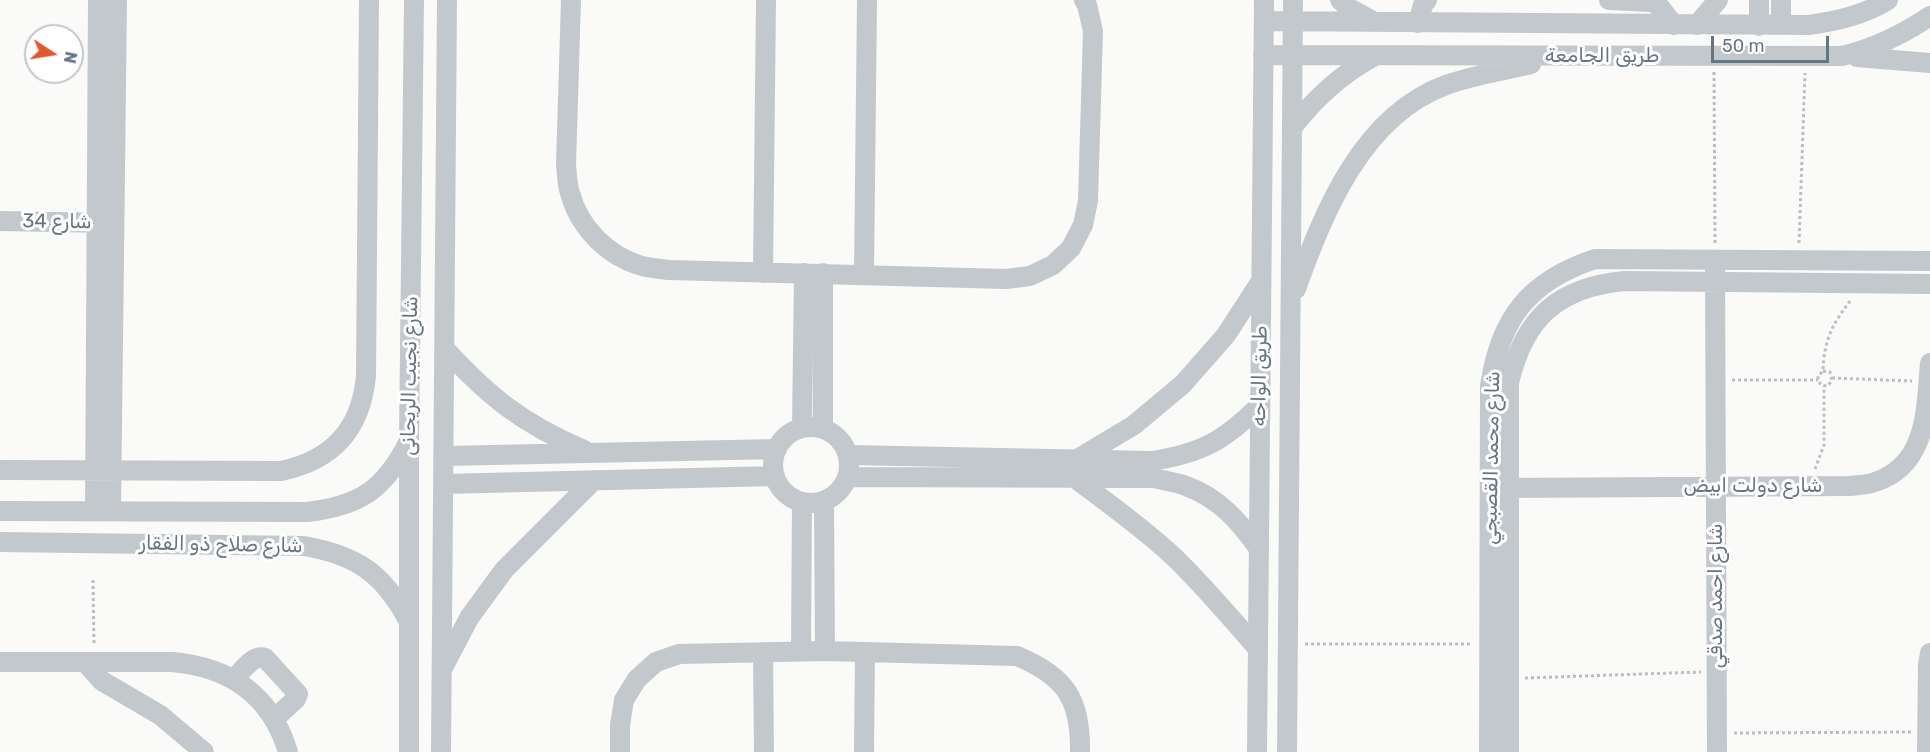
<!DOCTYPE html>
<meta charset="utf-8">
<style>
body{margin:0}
#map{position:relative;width:1930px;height:752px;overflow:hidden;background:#fafaf8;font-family:Rubik,sans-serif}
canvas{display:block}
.north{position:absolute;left:24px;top:24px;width:60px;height:60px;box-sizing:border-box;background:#fff;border:2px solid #c1c8cd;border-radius:50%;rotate:102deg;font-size:16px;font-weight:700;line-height:24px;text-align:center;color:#657683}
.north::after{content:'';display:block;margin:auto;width:21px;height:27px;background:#e4572e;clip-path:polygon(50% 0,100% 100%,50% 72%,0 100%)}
.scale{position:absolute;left:1711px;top:36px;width:118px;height:27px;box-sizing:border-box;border:3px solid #657683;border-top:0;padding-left:8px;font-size:18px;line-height:21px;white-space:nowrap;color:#657683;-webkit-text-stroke:4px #fff;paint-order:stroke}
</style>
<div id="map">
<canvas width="1930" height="752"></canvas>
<div class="north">N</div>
<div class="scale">50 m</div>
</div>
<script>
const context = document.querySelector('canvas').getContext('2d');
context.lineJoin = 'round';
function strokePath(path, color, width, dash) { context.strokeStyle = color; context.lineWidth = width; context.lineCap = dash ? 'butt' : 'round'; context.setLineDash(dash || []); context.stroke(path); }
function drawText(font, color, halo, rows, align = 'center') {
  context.font = font + ' Rubik,Vazirmatn,sans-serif'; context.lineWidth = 6; context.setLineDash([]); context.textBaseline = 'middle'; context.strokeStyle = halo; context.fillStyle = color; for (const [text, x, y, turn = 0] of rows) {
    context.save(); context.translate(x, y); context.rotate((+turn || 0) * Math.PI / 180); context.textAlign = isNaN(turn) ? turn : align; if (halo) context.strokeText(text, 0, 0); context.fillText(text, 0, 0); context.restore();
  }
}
strokePath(new Path2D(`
 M1714 72 1715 243
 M1799 243 1805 73
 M1823 371 1830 372 1832 381 1827 386 1821 385 1818 380V376L1823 371C1824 340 1832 325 1850 301
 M1832 378 1912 381
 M1732 380H1818
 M1815 469 1824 445V386
 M93 580 94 644
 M1305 644H1472
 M1525 678 1701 672
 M1734 733 1911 732`), '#bbbfc2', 3, [3, 3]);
strokePath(new Path2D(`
 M571 0 566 165C567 174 567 184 570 193 579 227 607 256 642 266 650 268 660 269 669 270L1006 279 1030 276 1053 265 1071 248 1083 225 1088 201 1093 31 1087 5 1084 0
 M1340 0 1349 8 1373 21
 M1609 0 1651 2 1659 6 1674 25
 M1264 21 1809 25C1837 21 1864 15 1888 0
 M1418 23 1423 5 1427 0
 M1697 25 1718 0
 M1781 25V0
 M1759 26V0
 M1263 55 1842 56C1875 48 1902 35 1930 16
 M1857 57 1930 63
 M1292 128C1315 98 1340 75 1373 57
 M0 221 109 223
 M1715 268 1717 752
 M763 273 766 0
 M823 273V429
 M864 274 867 0
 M1296 289C1324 211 1362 116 1446 85 1473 75 1503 71 1531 64
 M445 349C489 397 523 424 584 450
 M773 465a38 38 0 1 1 76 0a38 38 0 1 1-76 0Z
 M802 428 804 273
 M848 455 1152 461C1202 453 1224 441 1260 405
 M444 456 777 449
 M1079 458 1134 425 1183 384 1226 335 1261 281
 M0 470 281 471C333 460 361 429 366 376L369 0
 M847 477 1154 478C1164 481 1176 482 1186 486 1219 498 1239 521 1259 549
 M1076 479C1109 504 1143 528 1174 557 1204 586 1231 618 1258 649
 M443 484 775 476
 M1497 488 1849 486C1857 485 1865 485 1872 483 1928 467 1926 409 1930 363
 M824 501 825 651
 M0 511 307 512C359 506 384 490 408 443
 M95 511 98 0
 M111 511 117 0
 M0 542 304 546C356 555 383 573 408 620
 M801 651 802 502
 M763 652 764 752
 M0 662H172C230 667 271 695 288 752
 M85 662 102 681 160 715 204 752
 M444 666 469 618 504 570 594 480
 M234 679C242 671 253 654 265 658L298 694 296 699 274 719
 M409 752V440L414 0
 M441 752 447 0
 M620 752V725L624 700 637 679 656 662 679 654 825 651 1017 656C1065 676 1081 699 1080 752
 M864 752 865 652
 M1257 752 1264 0
 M1287 752 1293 0
 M1489 752 1490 386C1500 318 1529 281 1595 259L1930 261
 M1509 752V383C1524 318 1558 287 1625 281L1930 284
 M1927 752 1928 665 1930 653`), '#c3c8cc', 20);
drawText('20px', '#657683', '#fff', [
 ["طريق الجامعة",1602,56],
 ["شارع 34",57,222,1],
 ["شارع نجيب الريحانى",410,376,-89],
 ["طريق الواحه",1260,376,-89],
 ["شارع محمد القصبجي",1492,458,-89],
 ["شارع دولت ابيض",1753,486],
 ["شارع صلاح ذو الفقار",221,545,1],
 ["شارع احمد صدقي",1716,596,-90]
]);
</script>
